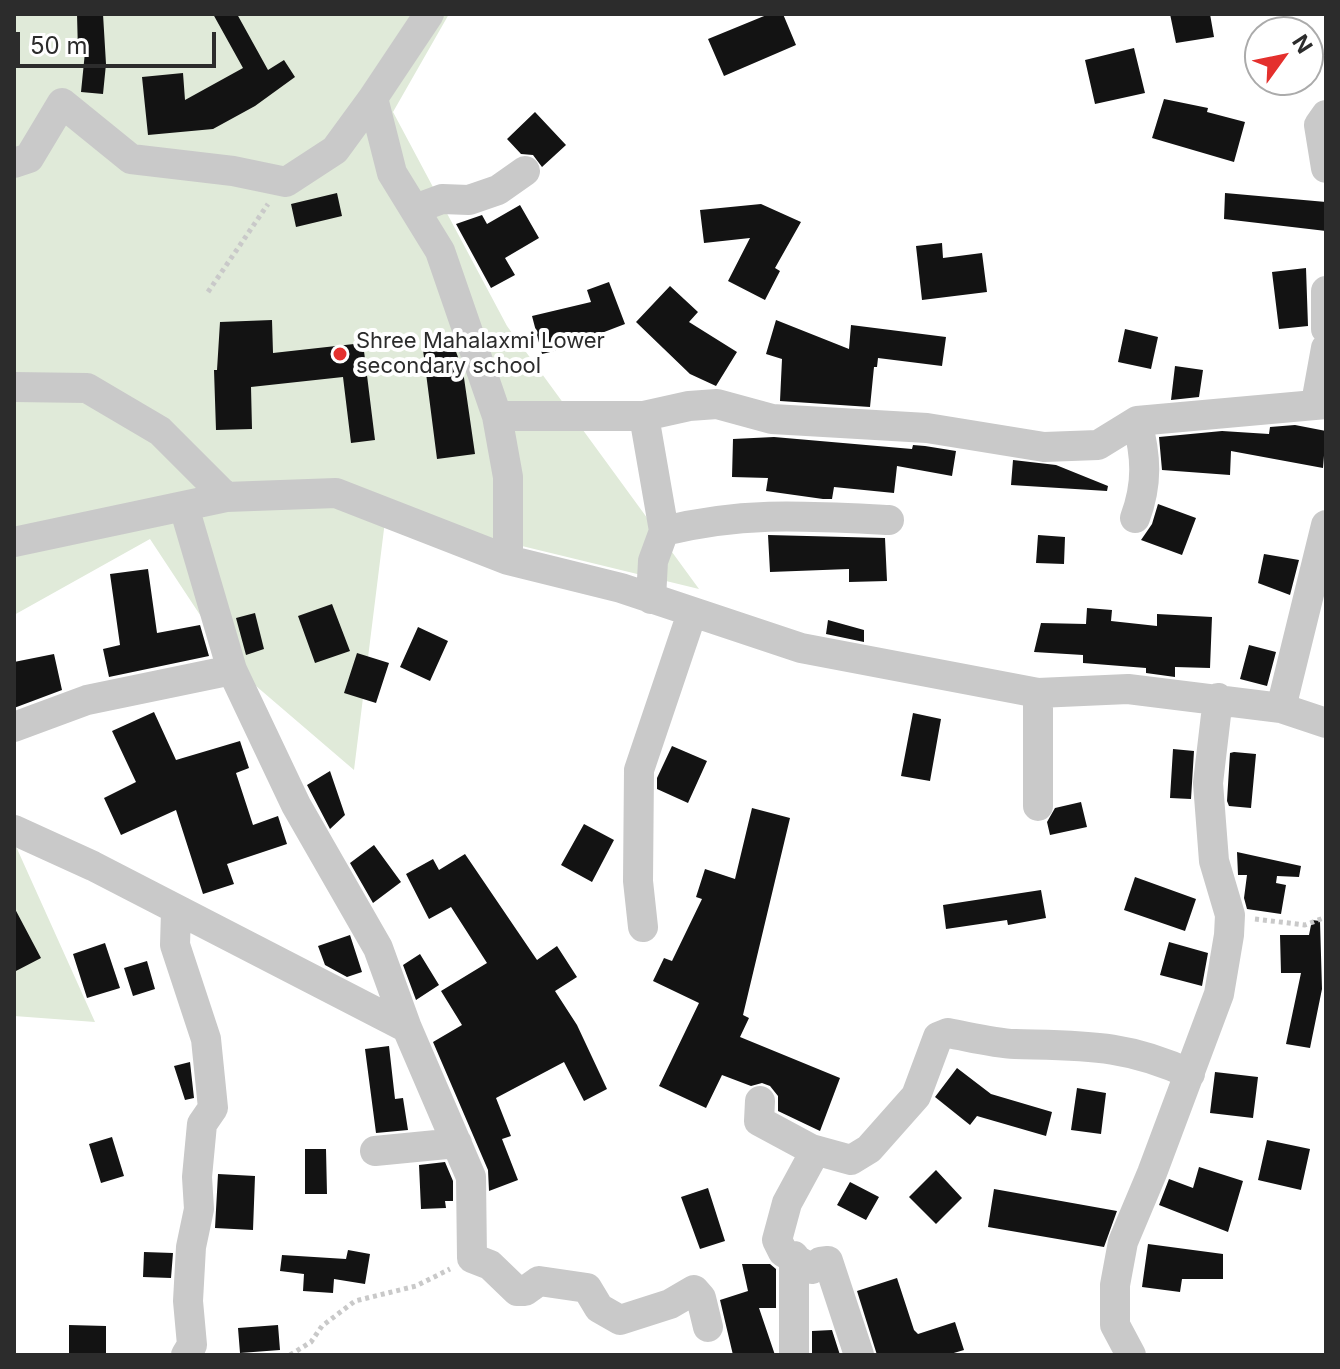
<!DOCTYPE html>
<style>
body{margin:0}
#map{position:relative;width:1340px;height:1369px;overflow:hidden;background:#fff;font-family:Inter,sans-serif}
canvas{display:block}
.frame{position:absolute;inset:0;border:16px solid #2c2c2c;pointer-events:none}
.north{position:absolute;left:1244px;top:16px;width:80px;height:80px;box-sizing:border-box;background:#fff;border:2px solid #ababab;border-radius:50%;rotate:57deg;font-size:22px;font-weight:700;line-height:32px;text-align:center;color:#2c2c2c}
.north::after{content:'';display:block;margin:auto;width:28px;height:36px;background:#e4302d;clip-path:polygon(50% 0,100% 100%,50% 72%,0 100%)}
.scale{position:absolute;left:16px;top:32px;width:200px;height:36px;box-sizing:border-box;border:4px solid #2c2c2c;border-top:0;padding-left:10px;font-size:24px;line-height:28px;white-space:nowrap;color:#2c2c2c;-webkit-text-stroke:6px #fff;paint-order:stroke}
</style>
<div id="map">
<canvas width="1340" height="1369"></canvas>
<div class="frame"></div>
<div class="north">N</div>
<div class="scale">50 m</div>
</div>
<script>
const context = document.querySelector('canvas').getContext('2d');
context.lineJoin = 'round';
function fill(path, color) { context.fillStyle = color; context.fill(path, 'evenodd'); }
function strokePath(path, color, width, dash) { context.strokeStyle = color; context.lineWidth = width; context.lineCap = dash ? 'butt' : 'round'; context.setLineDash(dash || []); context.stroke(path); }
function drawText(font, color, halo, rows, align = 'center') {
  context.font = font + ' Inter,sans-serif'; context.lineWidth = 8; context.setLineDash([]); context.textBaseline = 'middle'; context.strokeStyle = halo; context.fillStyle = color; for (const [text, x, y, turn = 0] of rows) {
    context.save(); context.translate(x, y); context.rotate((+turn || 0) * Math.PI / 180); context.textAlign = isNaN(turn) ? turn : align; if (halo) context.strokeText(text, 0, 0); context.fillText(text, 0, 0); context.restore();
  }
}
fill(new Path2D(`
 M14 14H449L393 112 507 326 699 589 386 513 354 770 235 668 150 539 14 615Z
 M14 842 95 1022 14 1016Z`), '#e0ead9');
fill(new Path2D(`
 M77 14H103L106 64 103 94 81 92 85 52H78Z
 M213 14H237L268 70 284 60 295 77 255 106 213 129 148 135 142 77 183 73 185 100 243 68Z
 M769 14H783L796 45 724 76 708 39Z
 M1170 14H1210L1214 37 1176 43Z
 M1134 48 1145 93 1095 104 1085 60Z
 M1164 99 1208 108 1207 112 1245 122 1234 162 1152 138Z
 M535 112 566 145 542 167 533 155 521 154 507 139Z
 M337 193 342 216 296 227 291 204Z
 M1225 193 1326 202V231L1224 219Z
 M761 204 801 222 775 268 780 271 765 300 728 281 750 238 704 243 700 210Z
 M520 205 539 238 505 258 515 275 491 288 456 224 482 215 487 224Z
 M942 243 943 258 982 253 987 292 922 300 916 246Z
 M1306 268 1308 326 1279 329 1272 272Z
 M609 282 625 324 586 339 587 343 542 354 532 316 591 302 587 290Z
 M670 286 698 312 689 322 737 352 716 386 690 374 636 322Z
 M272 320 273 353 363 343 375 440 351 443 343 377 251 387 252 429 216 430 214 370H217L220 322Z
 M776 320 849 349 851 325 946 337 942 366 878 358 877 367H874L870 407 780 401 782 359 766 354Z
 M1125 329 1158 337 1151 369 1118 362Z
 M450 335 463 371 475 454 437 459 422 342Z
 M1175 366 1203 370 1199 397 1171 400Z
 M1295 425 1326 431 1323 468 1231 451 1230 475 1162 470 1159 437 1222 431 1269 434 1270 427Z
 M774 437 912 449 913 445 925 446 956 451 952 476 897 466 894 493 834 487 832 499H823L766 491 768 478 732 477 733 439Z
 M1013 460 1056 465 1108 486 1107 491 1011 485Z
 M1158 504 1196 518 1182 555 1141 540 1152 524Z
 M768 535 885 538 887 581 849 582V569L770 572Z
 M1038 535 1065 537 1064 564 1036 563Z
 M1264 554 1299 560 1290 595 1258 583Z
 M148 569 157 633 200 625 209 656 109 677 103 649 120 645 110 574Z
 M332 604 350 651 315 663 298 616Z
 M1087 608 1112 610 1111 621 1157 626V614L1212 617 1210 668 1175 667V677L1146 673V668L1083 663V655L1034 652 1041 623 1086 624Z
 M255 613 264 649 246 655 236 618Z
 M828 620 864 630V642L826 634Z
 M418 627 448 641 430 681 400 667Z
 M1249 645 1276 652 1267 686 1240 679Z
 M357 653 389 663 376 703 344 693Z
 M54 654 62 690 14 708V662Z
 M154 712 176 760 240 741 249 768 236 773 253 825 278 816 287 844 227 864 234 884 203 894 176 810 121 835 104 798 136 782 112 731Z
 M913 713 941 719 930 781 901 776Z
 M672 746 707 761 688 803 657 789V778Z
 M1173 749 1194 751 1191 799 1170 798Z
 M1234 752 1256 754 1251 808 1229 806 1227 801 1230 753Z
 M330 771 345 815 330 829 307 785Z
 M1081 802 1087 827 1050 835 1047 822 1055 808Z
 M752 808 790 818 743 1015 749 1018 740 1037 840 1078 820 1131 778 1111V1096L770 1086 762 1083 751 1086 722 1075 706 1108 659 1086 699 1003 653 981 664 958 672 961 702 899 696 897 705 869 735 879Z
 M584 824 614 840 592 882 561 865Z
 M374 845 401 882 373 903 350 863Z
 M1237 852 1301 866 1299 877 1277 876 1276 883 1286 885 1281 914 1247 909 1244 898 1247 875H1238Z
 M465 854 537 960 557 946 577 977 555 991 577 1025 607 1089 584 1101 564 1062 496 1098 511 1136 502 1139 518 1180 489 1191 488 1170 433 1042 462 1025 441 991 487 963 451 907 429 919 406 874 433 859 439 870Z
 M1135 877 1196 899 1185 931 1124 910Z
 M1041 890 1046 918 1008 925 1007 920 946 929 943 905Z
 M14 907 41 958 14 972Z
 M1312 920 1320 921 1322 989 1310 1048 1286 1044 1301 973H1281L1280 935H1309Z
 M350 935 362 972 347 977 325 965 318 946Z
 M1169 942 1208 953 1202 986 1160 975Z
 M105 943 120 988 87 998 73 954Z
 M420 954 439 985 416 1000 403 965Z
 M147 961 155 989 133 996 124 968Z
 M389 1046 395 1099 403 1098 408 1130 376 1133 365 1049Z
 M190 1062 194 1098 185 1100 174 1066Z
 M957 1068 991 1094 1052 1112 1046 1136 977 1116 970 1125 935 1097Z
 M1215 1072 1258 1077 1253 1118 1210 1113Z
 M1077 1088 1106 1093 1101 1134 1071 1130Z
 M112 1137 124 1176 101 1183 89 1144Z
 M1267 1140 1310 1149 1301 1190 1258 1180Z
 M305 1149H326L327 1194H305Z
 M445 1162 453 1181V1201H445L446 1208 421 1209 419 1165Z
 M1199 1167 1243 1181 1228 1232 1159 1205 1169 1179 1193 1188Z
 M936 1170 962 1198 936 1224 909 1197Z
 M218 1174 255 1176 253 1230 215 1228Z
 M850 1182 879 1197 866 1220 837 1205Z
 M708 1188 725 1241 700 1249 681 1197Z
 M994 1189 1117 1211 1104 1247 988 1227Z
 M1148 1244 1223 1254V1279H1182L1180 1292 1142 1287Z
 M348 1250 370 1254 365 1284 334 1279 333 1293 303 1291 304 1274 280 1271 282 1255 346 1259Z
 M144 1252 173 1253 171 1278 143 1277Z
 M742 1264H770L776 1269V1308H759L775 1355H733L720 1300 748 1291Z
 M897 1278 914 1330 918 1334 955 1322 964 1350 947 1355H877L857 1291Z
 M69 1325 106 1326V1355H69Z
 M278 1325 280 1350 240 1353 238 1328Z
 M832 1330 840 1355H812V1331Z`), '#131313');
strokePath(new Path2D(`
 M208 292 268 204
 M1255 919 1305 925 1326 917
 M290 1355 311 1342 322 1326 355 1301 416 1286 450 1269`), '#c9c9c9', 5, [4, 4]);
strokePath(new Path2D(`
 M429 14 373 98 392 173 440 251 497 416 508 477V560
 M1326 115 1319 125 1326 168
 M14 163 29 158 62 103 131 159 233 171 286 182 335 150 373 98
 M415 209 442 199 469 200 498 190 525 171
 M1326 291V329
 M14 387 87 388 160 431 226 497
 M1316 403 1326 348
 M497 416H644L664 531 653 561 651 599
 M644 416 689 406 717 404 772 419 927 428 1044 447 1098 445 1137 421 1326 404
 M184 507 232 670 296 805 378 948 407 1028 471 1177 472 1258 490 1265 517 1291H525L539 1281 587 1288 599 1308 620 1320 670 1304 694 1290 701 1298 708 1327
 M1135 518C1148 483 1146 456 1137 421
 M664 531C744 511 808 516 889 520
 M14 542 226 497 336 493 508 560 621 588 801 648 1038 693 1128 689 1281 708 1326 723
 M1038 693V806
 M1281 708 1326 525
 M14 727 87 700 232 670
 M14 830 93 866 407 1028
 M176 911 175 945 206 1039 213 1108 202 1124 197 1177 199 1209 191 1247 188 1301 192 1345 186 1355
 M643 927 638 881 639 770 692 613
 M760 1101 759 1121 811 1149
 M375 1151 457 1143
 M794 1256V1355
 M859 1355 828 1261 820 1262 812 1269 783 1252 777 1240 787 1203 812 1157 811 1149 851 1160 869 1149 916 1096 938 1037 948 1033C970 1037 993 1043 1015 1044 1084 1046 1126 1044 1190 1074
 M1131 1355 1115 1325V1285L1123 1242 1152 1173 1219 994 1229 935 1230 915 1214 861 1208 783 1218 698`), '#c9c9c9', 30);
for (const [x, y, r, color] of [
 [340,354,8,"#e4302d"]
]) { const dot = new Path2D(); dot.arc(x, y, r, 0, 2 * Math.PI); context.fillStyle = color; context.fill(dot); strokePath(dot, '#fff', 3); }
drawText('22px', '#2c2c2c', '#fff', [
 ["Shree Mahalaxmi Lower",356,341],
 ["secondary school",356,366]
], 'left');
</script>
